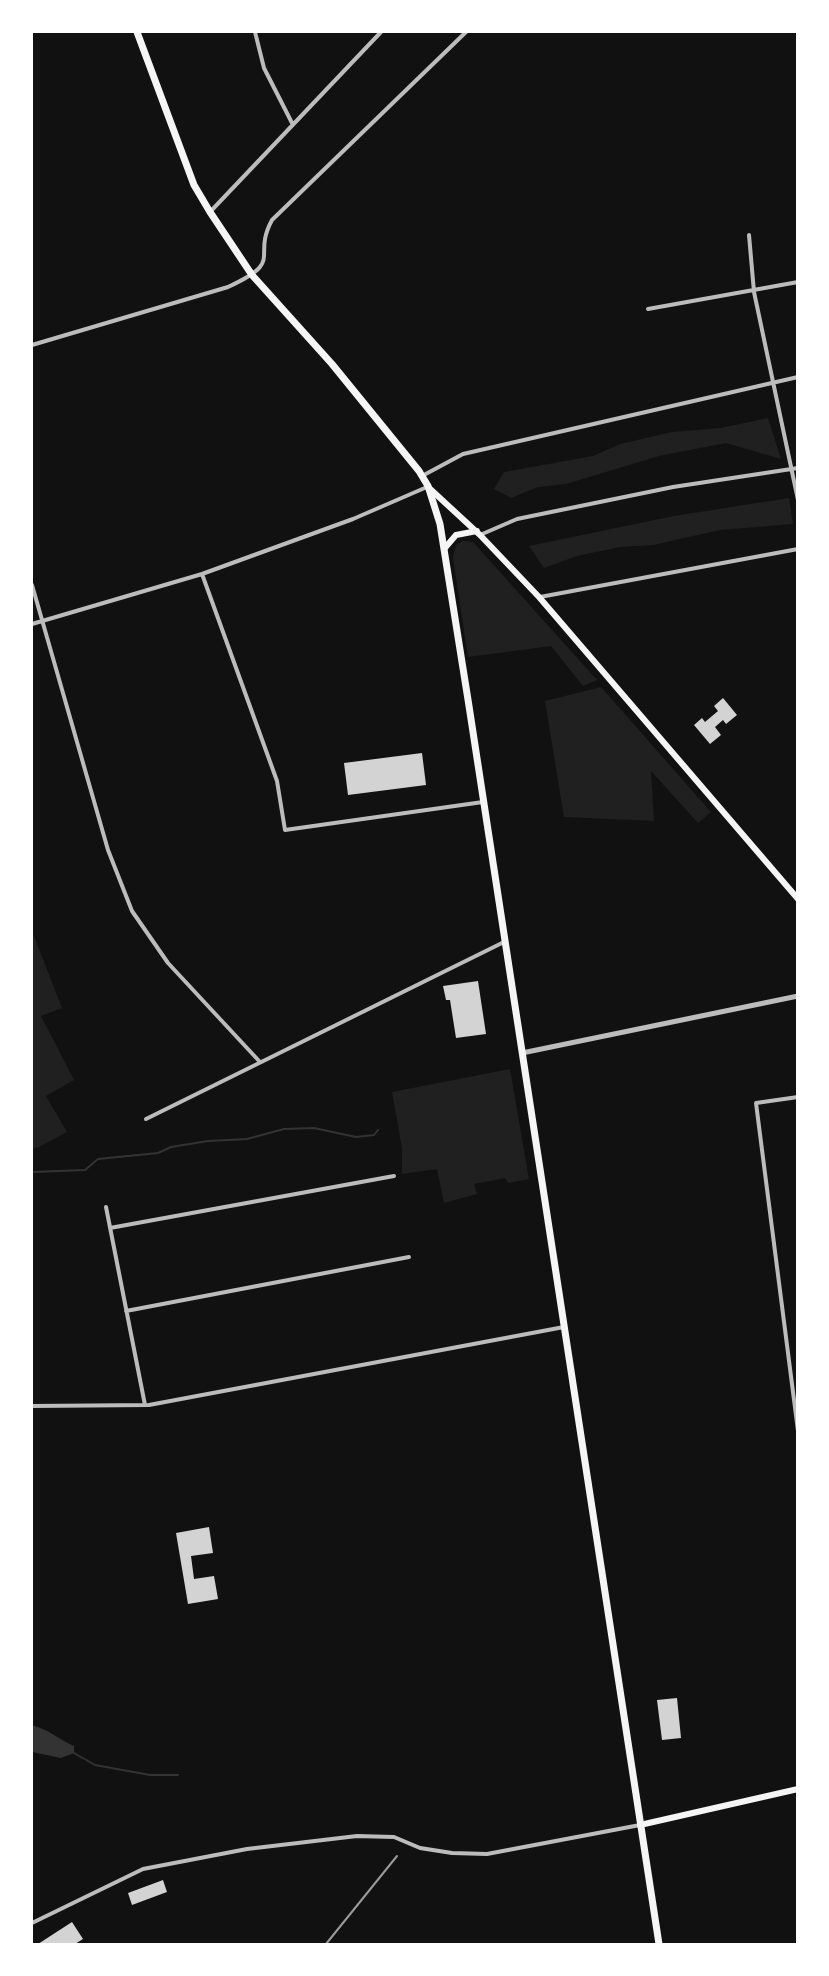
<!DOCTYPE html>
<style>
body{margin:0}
#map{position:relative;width:829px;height:1976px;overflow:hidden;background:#111;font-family:Bitter,serif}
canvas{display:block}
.frame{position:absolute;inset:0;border:33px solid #fff;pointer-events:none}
</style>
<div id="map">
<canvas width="829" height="1976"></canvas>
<div class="frame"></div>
</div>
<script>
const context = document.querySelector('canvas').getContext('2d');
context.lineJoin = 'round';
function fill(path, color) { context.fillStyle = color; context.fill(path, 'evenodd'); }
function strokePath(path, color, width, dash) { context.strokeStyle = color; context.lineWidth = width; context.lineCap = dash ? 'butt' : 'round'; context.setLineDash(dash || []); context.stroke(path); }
fill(new Path2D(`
 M768 418 781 459 726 443 659 456 566 484 538 487 511 498 494 489 504 472 593 456 620 444 672 432 721 428Z
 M789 498 793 524 720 530 653 545 620 547 577 556 544 568 529 546 674 516Z
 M463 541 473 542 597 680 583 686 551 646 468 657 453 558 456 545Z
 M601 687 711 812 698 823 651 771 654 821 564 817 545 701Z
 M34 936 62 1008 41 1016 74 1080 46 1096 67 1132 39 1147 32 1149V937Z
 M510 1069 529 1179 508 1183 505 1178 474 1184 477 1194 444 1203 437 1169 402 1174V1148L392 1092Z`), '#202020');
fill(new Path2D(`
 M32 1725C50 1730 61 1741 74 1746V1753L61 1758 32 1752Z`), '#333');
strokePath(new Path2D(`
 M32 1172 85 1170 98 1159 158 1153 171 1147 208 1141 247 1139 284 1129 314 1128 356 1137 374 1135 378 1130
 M74 1753 95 1765 150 1775H178`), '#333', 2);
fill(new Path2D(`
 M723 698 737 715 726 724 723 720 715 727 721 735 710 744 694 725 702 718 705 722 718 711 714 706Z
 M422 753 426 785 348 795 344 763Z
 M478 981 486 1034 456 1038 450 1000H446L443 986Z
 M209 1527 213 1553 191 1556 194 1579 214 1576 218 1599 188 1604 176 1533Z
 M677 1698 681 1738 662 1740 657 1700Z
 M163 1880 167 1892 132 1905 128 1893Z
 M72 1922 83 1939 75 1944H38Z`), '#d3d3d3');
strokePath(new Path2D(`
 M255 32 264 68 292 123
 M210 212 381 32
 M749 235 754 292 798 500
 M648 309 798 282
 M32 345 228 287C286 260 251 259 272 220L466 32
 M422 476 463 454 798 377
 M480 535 517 519 673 487 798 468
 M202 574 277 781 285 830 483 802
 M32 585 108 850 132 911 168 963 260 1062
 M540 597 798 549
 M32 624 202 574 353 519 427 487
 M798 1097 756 1103 798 1431
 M146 1119 504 942
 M106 1207 145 1405
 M110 1228 394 1176
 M126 1311 409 1257
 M32 1406 149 1405 564 1327
 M32 1923 143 1869 247 1849 357 1836 394 1837 420 1848 452 1853 487 1854 640 1825`), '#bcbcbc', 4);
strokePath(new Path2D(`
 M522 1053 798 996`), '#bcbcbc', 5);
strokePath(new Path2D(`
 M428 487 480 535 539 597 798 899
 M444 549 456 535 477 531
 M640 1825 798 1789`), '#f5f5f5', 6);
strokePath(new Path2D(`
 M137 32 194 185 210 212 252 275 332 364 419 471 428 486 440 524 469 706 659 1944`), '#f5f5f5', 7);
strokePath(new Path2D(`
 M326 1944 397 1856`), '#9a9a9a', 2);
</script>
